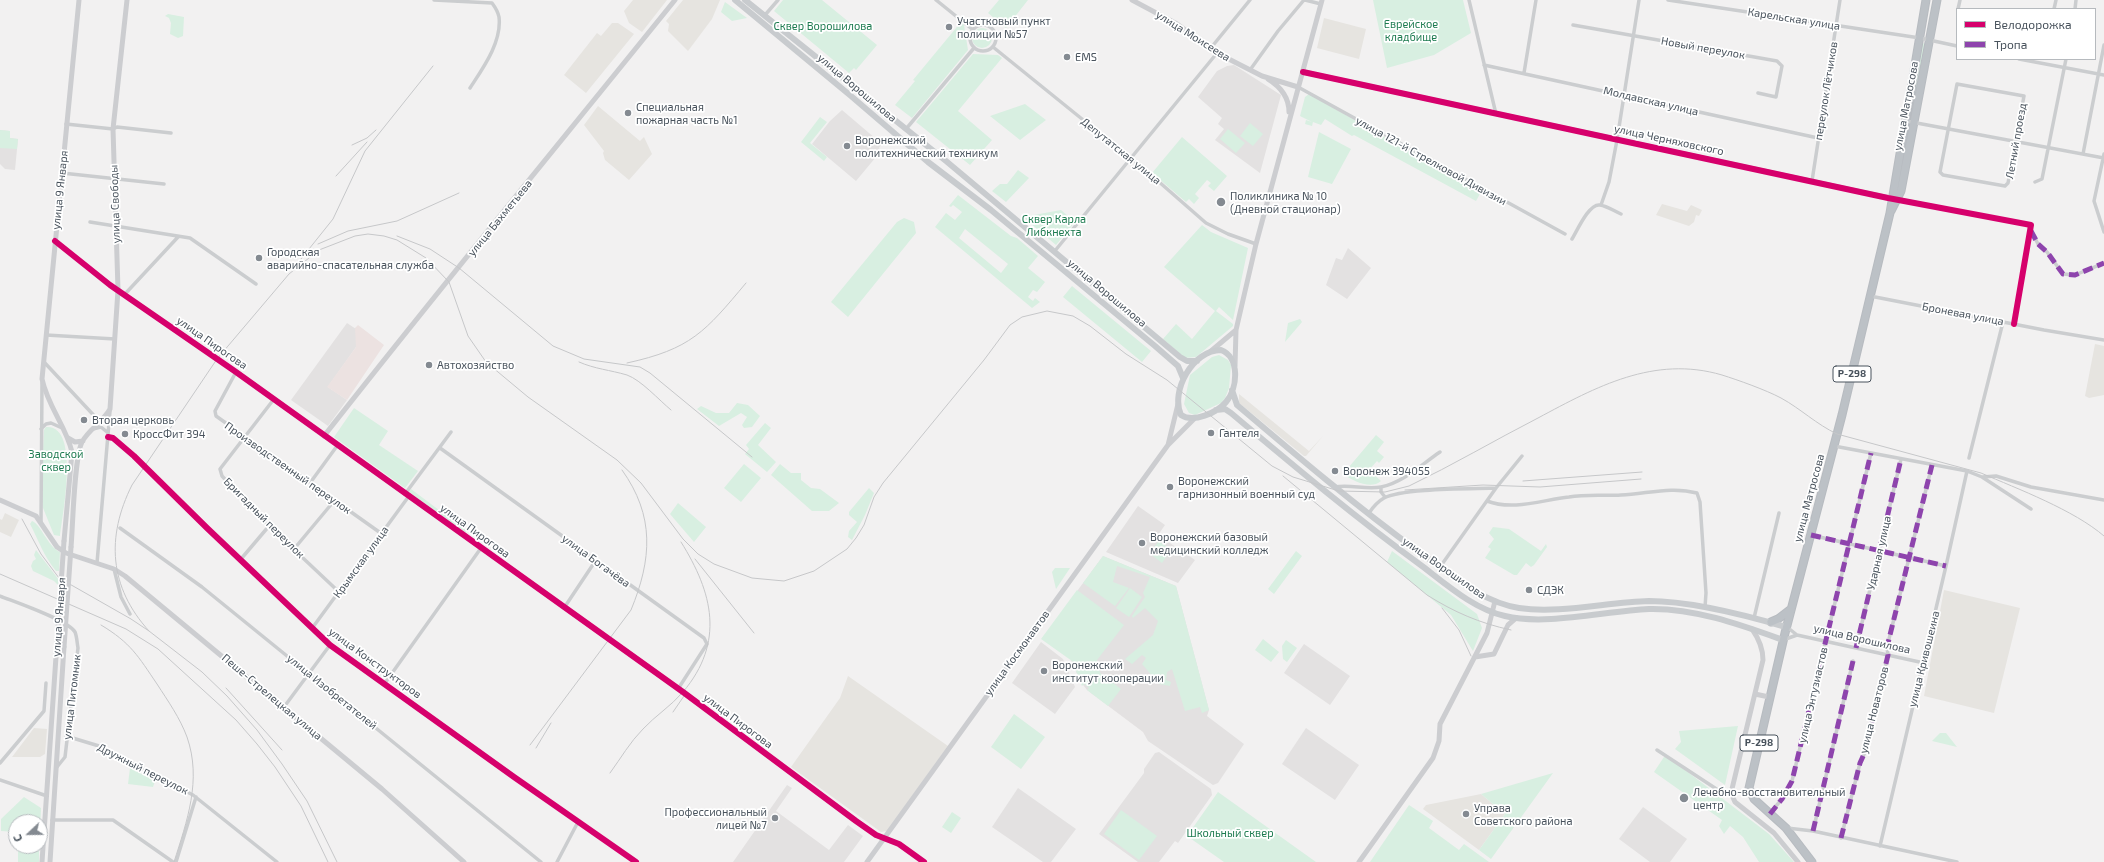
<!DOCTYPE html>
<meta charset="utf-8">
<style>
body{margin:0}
#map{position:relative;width:2104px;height:862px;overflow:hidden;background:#f2f1f1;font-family:"Exo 2",sans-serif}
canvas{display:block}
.legend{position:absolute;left:1956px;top:8px;width:140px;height:52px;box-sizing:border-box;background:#fff;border:1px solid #b6babe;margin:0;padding:5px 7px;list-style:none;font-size:12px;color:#49535d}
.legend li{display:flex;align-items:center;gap:8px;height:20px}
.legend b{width:20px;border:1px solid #b6babe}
.north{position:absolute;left:8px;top:814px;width:40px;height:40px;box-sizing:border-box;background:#fff;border:1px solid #b6babe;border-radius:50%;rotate:248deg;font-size:11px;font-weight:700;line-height:16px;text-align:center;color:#49535d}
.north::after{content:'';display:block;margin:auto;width:14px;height:18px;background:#848a91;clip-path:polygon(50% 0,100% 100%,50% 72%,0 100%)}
</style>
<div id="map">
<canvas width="2104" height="862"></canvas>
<ul class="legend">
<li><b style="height:5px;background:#d6006c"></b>Велодорожка</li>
<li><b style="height:5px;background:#8e44ad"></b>Тропа</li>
</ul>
<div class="north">С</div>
</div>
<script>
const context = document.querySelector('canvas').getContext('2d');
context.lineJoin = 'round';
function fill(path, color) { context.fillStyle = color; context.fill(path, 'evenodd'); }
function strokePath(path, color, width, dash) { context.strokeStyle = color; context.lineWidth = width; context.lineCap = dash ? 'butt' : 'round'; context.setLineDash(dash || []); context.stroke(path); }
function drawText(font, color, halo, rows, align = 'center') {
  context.font = font + ' "Exo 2",sans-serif'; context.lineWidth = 3.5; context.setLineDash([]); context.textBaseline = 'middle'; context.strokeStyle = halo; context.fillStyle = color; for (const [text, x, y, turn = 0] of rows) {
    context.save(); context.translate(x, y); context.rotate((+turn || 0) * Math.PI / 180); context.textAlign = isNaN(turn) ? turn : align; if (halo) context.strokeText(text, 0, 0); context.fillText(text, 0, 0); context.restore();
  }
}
fill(new Path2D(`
 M633 0H667L642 32 629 23 624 11Z
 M683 0H720L712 19 688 51 668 31 669 24 666 21Z
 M1324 18 1366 29 1359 59 1317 48Z
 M612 23H618L634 34 586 93 564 75 597 33 601 36Z
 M598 106 640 141 644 137 652 154 629 180 605 160 603 153 604 151 584 125Z
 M1662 204 1687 211 1691 205 1702 210 1699 216 1696 215 1694 222 1689 226 1656 215Z
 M2095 344 2104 346V395L2089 398 2085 396Z
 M1239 394 1309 451 1323 436 1306 456H1304L1239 403Z
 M5 513 19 520 11 537 0 532V519L2 520Z
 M1944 590 2020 608 1994 713 1924 696Z
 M848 676 948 746 887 831 881 832 791 767 840 698Z
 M34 728 47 729 45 754 40 757H12Z
 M1481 794 1505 814 1479 850 1423 809 1426 805Z`), '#e6e4e0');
fill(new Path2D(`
 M1234 65 1281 95 1260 173 1215 140 1224 129 1218 124 1222 118 1198 97 1217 71 1227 66Z
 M842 110 882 144 879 148 881 151 856 181 812 144 830 121Z
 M0 130 10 131V138L18 139 15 170 5 169 0 164Z
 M1348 248 1371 268 1347 299 1326 285 1336 258 1342 260Z
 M347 323 356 329V347L328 387 347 400 328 426 291 400Z
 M1138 506 1165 525 1158 535 1195 560 1178 583 1106 552Z
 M1103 556 1176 586 1209 710 1207 716 1244 744 1218 783 1213 785 1148 741 1143 732 1087 690 1080 681 1055 621Z
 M1041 642 1063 659 1075 687 1055 714 1012 683Z
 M1304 644 1350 676 1330 705 1284 673Z
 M1306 728 1359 765 1335 800 1282 764Z
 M1159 752 1211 789 1212 795 1178 843 1175 841 1159 862H1138L1099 834 1144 773V769L1155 753Z
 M787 785 792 788 776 811 829 850 848 825 863 836 844 862H733Z
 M1018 788 1076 829 1051 862H1043L992 827Z
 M1643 807 1687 839 1670 862H1650L1619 839Z`), '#e3e1e1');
fill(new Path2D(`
 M358 325 384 345 347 400 327 387 356 347 355 328Z`), '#ece2e1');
fill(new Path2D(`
 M783 0H822L877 45 856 70 854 68 849 73 774 11Z
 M999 0H1031H1028L1006 28 988 13Z
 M1373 0H1463L1471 33 1434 55 1387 68Z
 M725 2 747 18 732 21 721 12Z
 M168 14 184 17 183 36 178 38 170 34 171 23 169 18 165 16Z
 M961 22 964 25 968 50 912 118 895 105 915 81 913 80Z
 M972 38a10 10 0 1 1 20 0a10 10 0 1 1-20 0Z
 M1922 43 1926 44 1912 119 1908 118Z
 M973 54 998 55 1002 58 958 111 992 140 970 165 916 122Z
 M1309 94 1481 192 1476 201 1354 135 1352 136 1325 119 1321 125 1313 122 1312 126 1305 124 1306 120 1312 122 1300 116 1305 97Z
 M1025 104 1046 120 1020 140 990 116Z
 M820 117 827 122 810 143 827 157 824 161 801 142Z
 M1250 123 1263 134 1253 146 1240 136Z
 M1228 129 1245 143 1236 153 1220 139Z
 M0 130 10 131V138L18 139 17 149 0 148Z
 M1319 132 1351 149 1332 184 1308 177Z
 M1182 137 1227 176 1214 191 1208 186 1211 183 1207 180 1195 194 1199 198 1194 204 1189 199 1186 202 1152 173Z
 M1018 170 1029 178 1006 202 992 191 1000 184H1007Z
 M958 195 1011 236 1017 238 1038 256 1028 268 1045 282 1037 292 1033 290 1028 297 1033 301 1035 298 1040 302 1032 308 935 227 946 213 955 220 962 212 953 205 951 207 949 206ZM965 229 1008 264 1001 273 959 238Z
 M1061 210 1075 222 1056 245 1023 217Z
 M904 218 914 222 916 233 848 317 831 302 897 222Z
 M1202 225 1211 232 1248 248 1233 320 1219 307 1216 311 1233 324V326L1196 357 1185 358 1163 339 1176 324 1192 339 1215 311 1164 267Z
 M1072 286 1151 351 1142 362 1063 297Z
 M1300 319 1302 322 1285 342 1288 323Z
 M1219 355 1228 360 1231 365 1229 388 1225 398 1221 403 1195 415 1189 413 1184 404 1190 375 1212 357Z
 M737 403 748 405 760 416 752 427 744 428 742 425 747 417 741 413 719 426 697 409 701 406 716 413H729Z
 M354 408 388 431 379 445 418 471 405 488 334 437Z
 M765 423 771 428 758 445 776 462 767 472 745 454 749 449 746 445Z
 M46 427C81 424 62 517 60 536L54 535 43 508 41 494 44 430Z
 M1376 435 1384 442 1377 451 1384 457 1379 463 1377 461 1369 470 1381 481C1371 490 1353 481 1343 474Z
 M744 464 761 478 741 502 724 488Z
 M780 464 791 473H801V480L811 488 820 489 839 503 829 511H812L771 475Z
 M869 488 874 493 865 515 852 540 848 537 849 531 857 522 849 515V512Z
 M411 489 467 531 465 533 409 492Z
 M678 503 706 527 694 542 670 514Z
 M32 521C41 524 47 546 60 552L59 571H56C44 557 38 539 30 524Z
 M1493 527 1509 529 1541 551 1546 544 1547 547 1534 565 1531 567 1526 563 1517 575H1514L1485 558 1491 549 1488 547 1494 539 1489 533Z
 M1159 541 1171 550 1162 563 1149 553Z
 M36 550 59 580 58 585 54 581 33 571 31 566 33 561 36 559 34 555Z
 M1296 551 1302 556 1274 594 1268 589Z
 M1392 551 1477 614 1482 628 1473 651 1451 615 1387 562Z
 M1103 556 1176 586 1209 710 1202 713 1200 707 1185 711 1172 669 1167 672 1166 680 1171 682 1170 686 1159 684 1142 664 1146 658 1142 655 1132 664 1125 659 1153 635 1158 621 1145 608 1133 618 1132 616 1145 597 1143 593 1150 577 1117 566 1113 582 1129 588 1115 606 1083 583Z
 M1055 568H1070L1056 589 1052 572Z
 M1130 588 1142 597 1129 617 1116 608Z
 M1077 590 1124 625 1097 660 1100 673 1121 689 1108 706 1087 690 1089 688 1084 684 1082 686 1072 661 1041 639Z
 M1263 639 1279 652 1271 662 1255 650Z
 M1286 640 1297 648 1287 662 1283 659 1282 646Z
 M1014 714 1045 737 1021 769 991 747Z
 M1738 726 1725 785 1675 749 1681 742 1679 731Z
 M1940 733H1946L1957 747 1932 741Z
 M1664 757H1668L1769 834 1794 862H1759L1743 837 1730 826 1724 834 1719 826 1722 820 1654 772Z
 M130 768 155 781 153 787 128 784Z
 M1553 773 1491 859 1479 850 1505 814 1481 794Z
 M1218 792 1316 862H1224L1187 836Z
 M24 797 41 808 40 832V822H16V832L1 831V819Z
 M1409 805 1433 821 1429 828 1459 850 1464 844 1489 862H1370Z
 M1121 810 1157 836 1139 860 1104 834Z
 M952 812 961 818 951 833 942 827Z
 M18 846H39V862H18Z`), '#d8efe1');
const highway = new Path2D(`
 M1891 211 1901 191 1937 0
 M1771 622 1778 619 1791 609
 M1812 862 1786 828 1754 799 1749 788 1785 633 1842 415 1890 213 1926 0`);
strokePath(highway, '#b7bbc0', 9);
strokePath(new Path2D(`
 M434 0 492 3
 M936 0 972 29
 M1305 0 1321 4
 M1469 0 1496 114
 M1668 0 1920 38 1957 46
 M1958 9 1960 0
 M2054 9 2056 0
 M2075 9 2076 0
 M765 15 778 0
 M970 38a13 13 0 1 1 26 0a13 13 0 1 1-26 0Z
 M1573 25 1777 61 1782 66 1776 97 1758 93
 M993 47 1150 174 1206 223 1228 234 1256 244
 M1210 49 1250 0
 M2019 59 2104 75
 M1484 65 1818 138
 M1250 70 1278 31 1304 0
 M1524 73 1536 0
 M1957 84 2024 96 2008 183 2005 186 1943 175 1940 172Z
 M1298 87 1565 234
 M470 88C483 68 502 42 499 17 498 12 495 7 492 3
 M1906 121 2104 158
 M66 124 113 129 117 127 171 133
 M906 129 974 48
 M2083 154 2104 45
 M2104 154 2094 201 2104 232
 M62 173 164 184
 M1812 181 1840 0
 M2035 182 2042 179 2066 59
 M1898 199 2031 225 2014 324
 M1601 205 1609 182 1617 140 1639 0
 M90 222 190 238 256 284
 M2031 230 2038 244 2047 252 2063 274 2075 275 2104 263
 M1572 239C1577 231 1589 203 1600 205 1607 206 1614 211 1621 214
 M1054 252 1217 53
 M125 294 178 237
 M1870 296 2044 330 2104 340
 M46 335 115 339
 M44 362 100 422
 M236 372 215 411 216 416 382 534
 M274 399 220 469 222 476 269 526 339 592
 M41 429 46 424 51 423 62 428
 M93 429 101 427 107 432
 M108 437 113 438 134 456 207 528 330 645 514 777 636 862
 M1834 446 1967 471 1982 477 2031 509
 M440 448 704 638 707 644 678 689
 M1969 458 2003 322
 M1982 477 1996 476 2031 487 2104 500
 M310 483 337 446
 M1335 487C1350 484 1366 490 1381 487 1403 483 1422 464 1440 452
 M1381 487V492L1385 497
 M405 494 451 432
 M1487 501C1513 511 1542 500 1569 497 1586 494 1604 496 1621 495 1647 494 1671 486 1697 493L1700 502 1706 593 1705 607
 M1369 513C1373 507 1377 502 1384 498 1402 488 1473 489 1496 488L1522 456
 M41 522 42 383
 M120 528 202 587 541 862
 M1811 535 1946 566
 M294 549 334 501
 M241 559 269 526
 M97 563 110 411
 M1440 567 1496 488
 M114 569 121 597 130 614
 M0 596C15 602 68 620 75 632 77 637 77 643 78 648L65 757 57 767
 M564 608 596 560
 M1754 618 1779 513
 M313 627 409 496
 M1787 627 1797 635 1924 663
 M1783 640 1797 635
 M1856 648 1901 459
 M385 683 481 548
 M284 707 330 645
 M66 736 99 746 193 795 277 862
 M1657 750 1718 790 1731 793
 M0 763 44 711 46 683
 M0 780 47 796
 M1770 813 1782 799 1792 781 1871 453
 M52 820H113L173 862
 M1787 828 1813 831 1957 862
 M1813 831 1853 661
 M1841 838 1860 763 1865 752 1888 655 1887 647 1932 465
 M1880 846 1946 566 1967 471
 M176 862 196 797
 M557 862 578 822`), '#cbcdcf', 3.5);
strokePath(new Path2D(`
 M1132 0 1177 24 1217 53 1262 76 1298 87
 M1303 72 1894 199
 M1268 79C1281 87 1289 97 1289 112
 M55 241 110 285 236 372 683 692 856 821 876 835 899 844 924 862
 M1211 351 1236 330
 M1235 366 1236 330 1256 244 1322 0
 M324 436C439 289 558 145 675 0
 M68 438 75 442 83 441
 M1168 445 1178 404
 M0 500 36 516 57 547 66 553 114 569 125 576 382 789 464 862
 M64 541 72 452C66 426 48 407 42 379L79 0
 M71 547C73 525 74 458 82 442 89 429 103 422 110 409L118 290 113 129 127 0
 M1752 629C1759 639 1763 648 1763 660L1731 793 1735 802 1774 833 1798 862
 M1475 657 1494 654 1508 625 1516 618
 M1755 694 1769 697
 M42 862 57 642
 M50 862 64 647
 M867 862 1168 445 1194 419
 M1359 862 1433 758 1439 741 1440 724 1487 633 1495 601`), '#cccdd0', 5);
strokePath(new Path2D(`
 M735 0 851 96 928 162 991 210 1155 346 1178 366 1183 378
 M745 0 946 161 1180 357 1187 361H1197
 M1221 350C1240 357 1238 388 1226 402 1217 413 1193 423 1181 415 1170 391 1193 350 1221 350Z
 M1232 390 1237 405C1297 456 1356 506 1419 552 1449 573 1481 602 1519 608 1559 614 1608 602 1649 601 1692 601 1745 615 1786 627
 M1216 410 1225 409 1231 413C1294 466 1356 518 1422 566 1447 585 1474 609 1505 616 1546 626 1605 611 1649 609 1695 608 1741 625 1783 640`), '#c8cbce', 6);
strokePath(highway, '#bcc1c6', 7);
strokePath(new Path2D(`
 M352 145 367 138 376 130
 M336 176 367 142
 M397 236 430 249 459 268 553 346 584 359 640 367 650 373 752 457
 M318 244 348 231 397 221 459 193
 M301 259 333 219 365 151 433 66
 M579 362C595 369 610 370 627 375 641 380 659 400 671 410
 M627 363C691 349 705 332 746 283
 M1283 476 1427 595C1454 612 1479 623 1511 630
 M1523 481 1642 472
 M1405 490 1483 485 1540 487 1641 479
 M22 519 41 554 59 578 131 619 149 631 202 672 227 696 257 730 282 764 307 801 337 862
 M695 559 754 633
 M0 574 126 629 158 649 236 720 257 744 275 767 301 806 328 862
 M1442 608 1459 630 1471 656
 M101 625C131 643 138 656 157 684 168 701 180 718 187 737 202 780 187 821 174 862
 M149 631C109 587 106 537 132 485L217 359 289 274 319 250 355 236 368 234 384 236 397 240 426 258 449 282 468 336 486 362 528 397 617 460 641 483 683 539 698 554 714 564 752 578 784 581 814 571 847 549 856 538 864 525 874 497 883 483 984 360 1010 325 1022 317 1047 311 1073 316 1090 326 1126 354 1167 380 1272 466 1293 477 1339 491 1385 492 1409 486C1453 465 1495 440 1538 418 1596 387 1654 355 1722 375 1738 380 1766 390 1781 398 1801 409 1816 424 1837 434L1981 473C2018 489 2074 510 2104 536
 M226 688 282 750
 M673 712 684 696
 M530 745 631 610C652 559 655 516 622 470
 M536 748 551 723
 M610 773C621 758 630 742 643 729 655 716 671 706 683 692 725 642 713 593 681 542`), '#c6c7c9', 1);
strokePath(new Path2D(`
 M57 642 64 541
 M64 647 71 547`), '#cccdd0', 5);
strokePath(new Path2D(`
 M2031 231 2038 244 2047 252 2063 274 2075 275 2104 263
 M1811 535 1946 566
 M1856 648 1901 459
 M1770 814 1782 799 1792 781 1871 453
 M1813 831 1853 661
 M1841 838 1860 763 1865 752 1888 655 1887 647 1932 465`), '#8e44ad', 5, [10, 5]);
strokePath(new Path2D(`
 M1303 72 1888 198 2031 225 2014 324
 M55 241 110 285 236 372 683 692 856 821 876 835 899 844 924 862
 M108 437 113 438 134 456 207 528 330 645 514 777 636 862`), '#d6006c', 6);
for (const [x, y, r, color] of [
 [949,27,4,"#848a91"],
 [1067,57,4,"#848a91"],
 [628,113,4,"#848a91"],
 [847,146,4,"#848a91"],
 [1221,202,5,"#848a91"],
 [259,258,4,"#848a91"],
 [429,365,4,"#848a91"],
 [84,420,4,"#848a91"],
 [1211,433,4,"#848a91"],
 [125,434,4,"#848a91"],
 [1335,471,4,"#848a91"],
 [1170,487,4,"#848a91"],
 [1142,543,4,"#848a91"],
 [1529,590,4,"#848a91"],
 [1044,671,4,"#848a91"],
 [1684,798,5,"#848a91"],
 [1466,814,4,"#848a91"],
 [775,818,4,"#848a91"]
]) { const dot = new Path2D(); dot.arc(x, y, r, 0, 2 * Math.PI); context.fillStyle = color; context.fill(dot); strokePath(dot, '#fff', 1.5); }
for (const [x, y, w] of [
 [1852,374,38],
 [1759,743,38]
]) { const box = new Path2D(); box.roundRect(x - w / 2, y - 8, w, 16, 3); context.fillStyle = '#fff'; context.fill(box); strokePath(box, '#49535d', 1); }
drawText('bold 10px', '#49535d', null, [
 ["Р-298",1852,374],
 ["Р-298",1759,743]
]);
drawText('11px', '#49535d', '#fff', [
 ["Карельская улица",1794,19,9],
 ["улица Моисеева",1193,36,32],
 ["Новый переулок",1703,48,10],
 ["улица Ворошилова",857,88,40],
 ["переулок Лётчиков",1826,91,-81],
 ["Молдавская улица",1651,101,13],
 ["улица Матросова",1906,106,-79],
 ["улица Черняховского",1669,140,12],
 ["Летний проезд",2016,141,-80],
 ["Депутатская улица",1121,151,39],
 ["улица 121-й Стрелковой Дивизии",1431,161,29],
 ["улица 9 Января",60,190,-84],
 ["улица Свободы",115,204,-92],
 ["улица Бахметьева",500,218,-51],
 ["улица Ворошилова",1107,293,40],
 ["Броневая улица",1963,314,11],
 ["улица Пирогова",212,343,35],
 ["Производственный переулок",288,468,35],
 ["улица Матросова",1809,498,-75],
 ["Бригадный переулок",264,518,45],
 ["улица Пирогова",475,531,36],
 ["Ударная улица",1879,553,-77],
 ["улица Богачёва",596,561,36],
 ["Крымская улица",361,562,-54],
 ["улица Ворошилова",1444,568,35],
 ["улица 9 Января",59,617,-86],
 ["улица Ворошилова",1862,639,13],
 ["улица Космонавтов",1017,653,-54],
 ["улица Кривошеина",1924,659,-76],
 ["улица Конструкторов",375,663,36],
 ["улица Изобретателей",332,692,39],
 ["улица Энтузиастов",1813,695,-77],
 ["улица Питомник",72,697,-83],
 ["Пеше-Стрелецкая улица",272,697,40],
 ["улица Новаторов",1874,710,-76],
 ["улица Пирогова",738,721,37],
 ["Дружный переулок",143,769,27]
]);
drawText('11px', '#49535d', '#fff', [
 ["Участковый пункт",957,21],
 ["полиции №57",957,34],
 ["EMS",1075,57],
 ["Специальная",636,107],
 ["пожарная часть №1",636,120],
 ["Воронежский",855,140],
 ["политехнический техникум",855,153],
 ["Поликлиника № 10",1230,196],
 ["(Дневной стационар)",1230,209],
 ["Городская",267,252],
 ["аварийно-спасательная служба",267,265],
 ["Автохозяйство",437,365],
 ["Вторая церковь",92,420],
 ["Гантеля",1219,433],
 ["КроссФит 394",133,434],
 ["Воронеж 394055",1343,471],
 ["Воронежский",1178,481],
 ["гарнизонный военный суд",1178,494],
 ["Воронежский базовый",1150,537],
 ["медицинский колледж",1150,550],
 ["СДЭК",1537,590],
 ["Воронежский",1052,665],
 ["институт кооперации",1052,678],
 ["Лечебно-восстановительный",1693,792],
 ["центр",1693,805],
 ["Управа",1474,808],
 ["Советского района",1474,821],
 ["Профессиональный",767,812,"right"],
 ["лицей №7",767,825,"right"]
], 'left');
drawText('11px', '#1d7b50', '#fff', [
 ["Еврейское",1411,24],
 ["кладбище",1411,37],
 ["Сквер Ворошилова",823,26],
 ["Сквер Карла",1054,219],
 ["Либкнехта",1054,232],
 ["Заводской",56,454],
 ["сквер",56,467],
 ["Школьный сквер",1230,833]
]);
</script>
